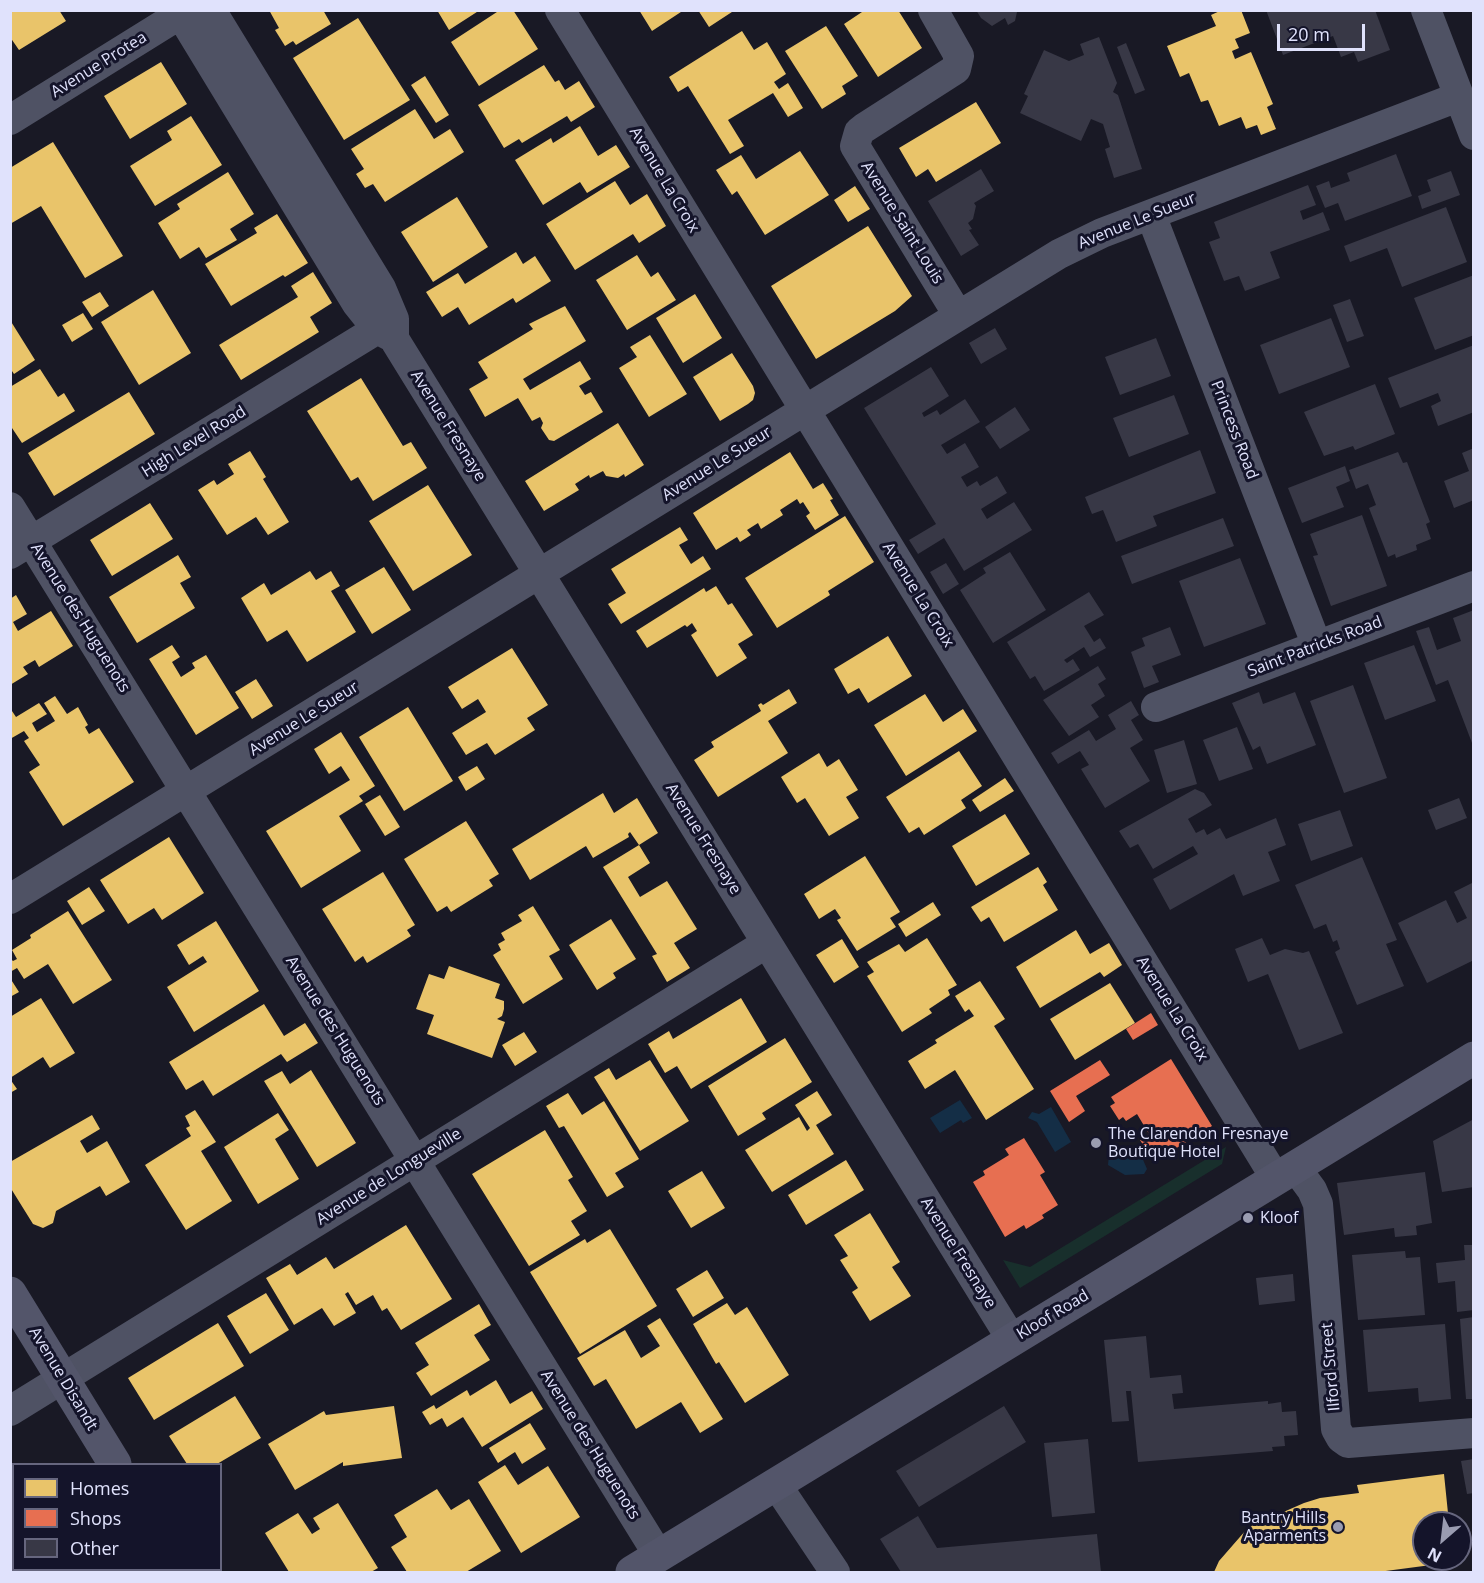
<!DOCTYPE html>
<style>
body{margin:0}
#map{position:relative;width:1484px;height:1583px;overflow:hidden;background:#191925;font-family:"Open Sans",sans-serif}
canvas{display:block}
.frame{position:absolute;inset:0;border:12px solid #e0e2fc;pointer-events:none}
.legend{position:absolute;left:12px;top:1463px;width:210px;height:108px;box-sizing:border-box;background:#14142a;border:2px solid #66667e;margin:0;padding:8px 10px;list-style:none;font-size:18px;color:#e0e2fc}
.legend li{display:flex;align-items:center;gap:12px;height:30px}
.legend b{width:30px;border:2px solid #66667e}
.north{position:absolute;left:1412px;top:1511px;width:60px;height:60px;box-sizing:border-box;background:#14142a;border:2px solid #66667e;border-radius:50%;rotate:208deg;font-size:16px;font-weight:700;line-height:24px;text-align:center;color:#e0e2fc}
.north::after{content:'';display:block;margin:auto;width:21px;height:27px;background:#9a9cb1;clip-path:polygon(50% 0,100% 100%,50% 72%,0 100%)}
.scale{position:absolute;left:1277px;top:24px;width:88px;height:27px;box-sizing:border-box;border:3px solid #e0e2fc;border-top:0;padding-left:8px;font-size:18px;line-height:21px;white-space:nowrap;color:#e0e2fc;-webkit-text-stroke:4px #14142a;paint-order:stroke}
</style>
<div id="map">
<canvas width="1484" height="1583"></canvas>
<div class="frame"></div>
<ul class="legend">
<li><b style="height:16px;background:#e9c46a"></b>Homes</li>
<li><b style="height:16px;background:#e76f51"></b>Shops</li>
<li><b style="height:16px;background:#383846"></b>Other</li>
</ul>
<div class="north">N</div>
<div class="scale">20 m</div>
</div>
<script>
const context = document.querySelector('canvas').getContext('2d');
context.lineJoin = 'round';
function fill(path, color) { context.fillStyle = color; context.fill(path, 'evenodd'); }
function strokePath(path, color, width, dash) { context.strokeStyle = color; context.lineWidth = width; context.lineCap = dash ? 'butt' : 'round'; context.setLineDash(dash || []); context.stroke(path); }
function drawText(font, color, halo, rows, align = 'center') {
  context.font = font + ' "Open Sans",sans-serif'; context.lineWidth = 6; context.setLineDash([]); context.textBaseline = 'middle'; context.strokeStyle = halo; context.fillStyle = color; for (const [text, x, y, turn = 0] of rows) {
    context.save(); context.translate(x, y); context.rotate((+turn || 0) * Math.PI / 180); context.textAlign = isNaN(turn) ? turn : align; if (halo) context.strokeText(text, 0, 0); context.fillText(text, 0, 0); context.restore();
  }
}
fill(new Path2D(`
 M1226 1147 1222 1164 1020 1288 1003 1260 1030 1267Z`), '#182f2c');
fill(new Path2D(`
 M960 1100 972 1118 963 1123 961 1120 940 1133 930 1118Z
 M1051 1107 1071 1142 1055 1152 1037 1122 1028 1118 1032 1112 1039 1114Z
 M1116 1151 1141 1155 1147 1169 1144 1174 1125 1175 1108 1165 1109 1155Z`), '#142e46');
fill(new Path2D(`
 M10 10H59L66 21 19 50 10 37Z
 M269 10H323L331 24 296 45 293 41 285 46 275 30 279 28Z
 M437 10H480L449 30Z
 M500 10H513L538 49 479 86 451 42Z
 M639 10H684L652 31Z
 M698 10H735L709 27Z
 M865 10H898L922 48 878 77 844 24Z
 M1222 10H1241L1250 33 1235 39 1239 48 1232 51 1235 59 1251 52 1273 104 1267 107 1276 129 1261 135 1257 125 1246 129 1241 117 1219 126 1208 100 1201 102 1189 73 1180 77 1167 46 1216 26 1211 15Z
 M358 18 410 100 344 140 293 58Z
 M826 26 858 76 842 86 846 94 822 109 785 51Z
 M742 31 754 50 767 42 786 74 774 82 779 89 788 83 803 108 788 117 773 93 728 120 744 146 730 154 688 86 678 92 669 77Z
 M161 62 187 104 130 139 104 96Z
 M544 65 555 82 559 80 565 90 579 81 595 107 571 122 567 116 522 143 519 139 504 148 478 105Z
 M425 76 449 115 436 123 411 85Z
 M976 102 1001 143 936 182 928 169 916 177 899 148Z
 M415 109 434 139 450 129 464 152 385 202 373 184 365 188 356 174 364 169 351 149Z
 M191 116 222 165 155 206 130 166 172 140 167 131Z
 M580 126 598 156 616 145 630 167 587 193 580 182 543 205 515 160 551 138 553 143Z
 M53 142 123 256 85 278 41 206 10 224V168Z
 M800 151 829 195 765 235 737 191 732 195 716 170 741 155 756 179Z
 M228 172 254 214 230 229 237 240 206 258 199 247 180 259 158 223 180 209 177 204Z
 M615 181 630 205 647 194 666 226 639 243 633 234 575 270 546 224Z
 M855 186 870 209 848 222 834 200Z
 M457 197 488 247 433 282 401 232Z
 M277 214 308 263 285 277 283 275 231 306 205 264 257 233 254 228Z
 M868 226 912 296 895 311 816 359 771 286Z
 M516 252 523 264 535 256 551 281 516 303 513 298 469 325 458 307 442 317 426 292 458 273 465 284Z
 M637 255 651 277 658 272 676 300 627 330 596 280Z
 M313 272 332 303 310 317 319 332 241 380 219 345 298 297 291 286Z
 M153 290 191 353 139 385 101 322Z
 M100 292 109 306 92 317 82 302Z
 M695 294 722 338 683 363 656 318Z
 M565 306 586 341 523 379 530 390 580 361 591 379 579 386 585 395 591 392 603 412 554 441 549 440 541 428 543 423 540 417 532 421 518 398 485 417 469 389 488 378 478 362 533 329 529 324Z
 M83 313 93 329 72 342 62 325Z
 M10 320 35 360 14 374 10 368Z
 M650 335 687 394 649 417 619 368 637 357 630 347Z
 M732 353 753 386 755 393 753 400 748 404 720 421 693 377Z
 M40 369 58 397 64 393 75 411 22 443 10 425V387Z
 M361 378 403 446 411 442 427 468 373 501 358 477 351 481 307 411Z
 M129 392 155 434 54 496 28 453Z
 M618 423 644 465 625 477 624 474 618 478 606 476 603 471 590 478 589 475 575 484 579 490 544 511 525 481Z
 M250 451 266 477 263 479 289 522 268 535 256 517 227 535 198 490 214 480 217 485 234 474 228 464Z
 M790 452 813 489 823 483 833 499 830 500 839 515 815 530 806 516 810 513 803 502 800 504 797 499 780 510 783 515 761 529 758 523 747 530 751 535 740 542 737 537 716 550 693 513Z
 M428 485 472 555 413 591 369 521Z
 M150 503 173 539 112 576 90 540Z
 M845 516 874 562 828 591 830 595 777 628 745 578Z
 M680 527 688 540 679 545 691 564 703 556 711 569 621 624 608 604 626 593 611 569Z
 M178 555 191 577 180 583 195 608 137 643 109 597Z
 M384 567 411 610 372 634 345 590Z
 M310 571 316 580 331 571 340 586 331 591 356 632 307 662 287 630 267 642 241 598 264 583 271 595Z
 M716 586 728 605 732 603 753 635 738 644 747 658 717 677 691 635 697 631 692 623 687 627 685 625 647 648 636 631 704 588 706 592Z
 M16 595 27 614 13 622 18 631 51 611 73 646 39 667 35 660 23 667 28 674 10 685V599Z
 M888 636 912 676 868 703 859 688 848 694 834 669Z
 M172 645 180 657 172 662 181 677 195 668 192 663 206 655 239 708 196 735 149 659Z
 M512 648 548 705 527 718 535 730 495 755 487 743 466 755 452 733 486 712 478 699 462 709 448 687Z
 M256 679 273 706 252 719 235 692Z
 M789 689 797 703 768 721 788 753 718 797 694 760 714 747 711 742 761 711 758 705 761 703 763 705Z
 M925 694 943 722 963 709 977 731 906 776 874 725Z
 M55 696 67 714 78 707 88 725 85 727 89 734 99 728 134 782 63 826 29 772 40 765 24 741 29 738 24 731 10 739V708L16 717 39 703 47 714 32 723 37 732 55 721 44 703Z
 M408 707 453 781 404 811 359 737Z
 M341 732 375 786 359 796 363 801 339 816 361 851 301 888 266 831 350 780 341 766 329 774 314 749Z
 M959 751 982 786 961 800 966 808 924 835 919 827 909 833 886 797Z
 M819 753 827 767 839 759 858 790 846 797 859 818 829 836 805 798 797 803 781 777Z
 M477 766 485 779 466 791 458 777Z
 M1005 778 1014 791 980 812 972 800Z
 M603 793 614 813 637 798 658 833 639 845 650 863 628 877 640 897 667 881 697 929 674 943 690 968 667 982 652 956 657 954 603 867 639 845 630 832 628 834 629 837 593 858 586 846 530 880 512 849Z
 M380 795 400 827 385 836 365 804Z
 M1005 814 1030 854 976 886 952 846Z
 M466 821 499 874 489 880 493 886 451 912 447 906 437 912 404 859Z
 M169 837 204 893 162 920 154 908 128 924 100 880Z
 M865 856 900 912 890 918 896 927 857 951 837 920 841 918 835 909 819 919 804 894Z
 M1038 867 1047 882 1043 885 1058 910 1004 942 989 917 981 922 971 907Z
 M383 872 415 925 407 930 411 936 367 963 363 956 355 962 322 909Z
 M89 887 105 911 82 925 67 901Z
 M933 902 941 915 906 937 898 924Z
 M533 906 560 950 549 956 563 979 523 1004 493 955 501 950 498 944 505 940 501 933 522 921 518 915Z
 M68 911 112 980 73 1004 48 964 24 979 17 968 10 972V958L13 961 17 959 12 950 31 938 30 935Z
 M611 919 636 959 613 973 616 978 597 990 569 945Z
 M216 921 259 991 194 1032 167 987 207 962 203 956 189 965 177 945Z
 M1076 930 1090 954 1109 943 1122 965 1104 977 1100 972 1040 1008 1016 967Z
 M927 938 957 985 948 990 950 995 929 1009 932 1013 902 1032 867 976 874 972 867 962 899 944 905 952Z
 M842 939 859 967 834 983 816 955Z
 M449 966 500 984 495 998 504 1001V1009L502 1016 497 1019 505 1022 492 1058 427 1034 434 1015 416 1009 429 974 444 979Z
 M10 978 19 992 10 997Z
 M980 981 1005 1019 994 1026 1034 1089 986 1120 955 1070 925 1089 908 1061 937 1043 935 1040 974 1016 969 1009 965 1012 955 996Z
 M1110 983 1135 1023 1075 1060 1050 1019Z
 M41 998 75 1053 50 1068 43 1057 10 1078V1017Z
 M741 998 767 1042 691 1089 677 1066 665 1073 648 1044 669 1031 673 1039Z
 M264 1004 284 1036 305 1023 318 1043 287 1062 281 1054 213 1096 203 1080 186 1090 169 1062Z
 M524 1032 537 1052 515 1066 502 1045Z
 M785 1038 812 1082 762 1113 766 1119 738 1136 708 1086Z
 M650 1060 689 1121 640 1151 594 1077 609 1068 616 1080Z
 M311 1070 356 1143 317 1167 264 1081 282 1071 290 1084Z
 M10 1079 17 1089 10 1093Z
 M817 1091 832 1115 816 1125 834 1154 772 1192 745 1150 799 1117 807 1131 810 1128 795 1105Z
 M568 1093 582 1115 604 1101 639 1159 615 1173 624 1187 607 1197 564 1126 559 1128 546 1106Z
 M195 1110 216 1142 201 1151 232 1201 186 1230 145 1165 191 1136 186 1128 190 1126 185 1116Z
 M278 1113 289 1130 275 1139 299 1179 258 1204 224 1147Z
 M92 1115 100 1129 80 1141 87 1153 107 1141 130 1182 106 1196 100 1186 56 1211 53 1223 43 1228 33 1224 10 1187V1162Z
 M545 1130 573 1177 568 1180 587 1211 571 1221 580 1235 529 1266 472 1174Z
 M846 1160 864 1190 806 1225 788 1195Z
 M702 1171 725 1208 691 1228 668 1191Z
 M870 1213 900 1262 892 1267 911 1296 870 1321 852 1292 858 1288 840 1260 848 1256 834 1235Z
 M406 1225 452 1299 401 1330 387 1308 382 1311 373 1295 356 1305 348 1292 345 1294 356 1313 334 1326 322 1308 294 1325 266 1278 290 1264 297 1275 326 1257 334 1269Z
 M610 1229 657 1306 580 1354 530 1272 585 1239 587 1243Z
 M707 1270 724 1298 693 1317 676 1289Z
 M266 1293 289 1330 250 1354 227 1316Z
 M727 1303 735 1315 747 1307 789 1375 745 1403 719 1362 716 1364 693 1324Z
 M479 1304 491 1325 474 1335 490 1360 431 1396 416 1373 429 1365 415 1343Z
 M660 1318 723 1419 700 1433 681 1402 636 1429 606 1379 594 1386 577 1358 625 1330 641 1358 660 1346 647 1326Z
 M218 1323 244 1366 154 1420 128 1378Z
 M496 1380 510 1404 532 1391 543 1409 482 1447 463 1417 447 1427 442 1418 430 1425 422 1412 434 1405 436 1409 467 1390 470 1396Z
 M235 1396 261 1438 217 1464H187L169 1436Z
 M394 1406 402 1458 343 1466V1462L295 1490 268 1444 324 1411 326 1415Z
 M530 1423 546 1449 522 1464 515 1452 498 1463 489 1448Z
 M505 1465 518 1485 548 1466 580 1517 521 1553 478 1482Z
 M1444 1474 1449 1523H1424V1559H1453L1454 1562 1378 1572H1214L1219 1561 1246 1530 1267 1515 1272 1517 1304 1503 1320 1498 1359 1493 1357 1485Z
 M437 1489 451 1510 469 1499 501 1551 466 1572H407L391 1547 407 1537 394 1515Z
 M338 1503 378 1568 371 1572H289L265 1533 298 1513 312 1534 320 1529 313 1518Z`), '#e9c46a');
fill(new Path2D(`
 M1151 1013 1158 1025 1133 1040 1126 1029Z
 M1171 1059 1212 1126 1154 1162 1140 1140 1149 1134 1137 1114 1126 1121 1123 1117 1119 1120 1110 1106 1115 1103 1111 1097Z
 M1100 1060 1110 1075 1076 1096 1085 1111 1069 1122 1050 1091Z
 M1024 1138 1045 1172 1040 1175 1058 1205 1042 1215 1044 1218 1026 1229 1024 1225 1005 1237 973 1182 985 1175 983 1171 1009 1155 1005 1149Z`), '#e76f51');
fill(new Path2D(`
 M976 10H1016L1017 12 1015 21 1008 25 1005 18 992 26 981 18Z
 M1266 10H1375L1390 50 1358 62 1354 52 1341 57 1333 36 1283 55Z
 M1099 37 1117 83 1113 92 1118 95 1142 169 1114 178 1105 149 1110 147 1103 124 1091 119 1081 141 1020 113 1028 96 1024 94 1044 50 1069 61 1084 55 1080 44Z
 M1126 43 1145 90 1135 94 1117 47Z
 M1396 154 1412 196 1345 221 1338 203 1325 208 1316 186 1329 181 1331 188 1350 181 1347 173Z
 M981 169 994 191 974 203 976 206 973 219 968 223 972 229 969 230 979 245 961 256 928 201Z
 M1451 171 1460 195 1422 209 1418 196 1431 191 1427 180Z
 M1308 185 1316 205 1300 211 1303 220 1323 212 1330 230 1270 252 1280 278 1245 291 1239 276 1224 281 1209 242 1220 238 1214 222Z
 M1446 207 1467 262 1402 287 1387 248 1350 262 1344 246Z
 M1474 275V335L1435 350 1414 298Z
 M1350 299 1364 336 1347 342 1333 305Z
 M1331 318 1350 367 1279 394 1260 345Z
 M995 328 1007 349 981 364 969 343Z
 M1156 338 1171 376 1120 395 1105 357Z
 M1474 345V412L1438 426 1431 406 1441 401 1438 393 1400 408 1388 378Z
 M931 367 949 396 922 413 924 417 937 410 940 415 965 399 980 422 941 445 947 454 965 443 979 467 961 477 967 487 977 481 980 486 997 476 1007 493 981 509 987 519 1014 502 1032 530 964 571 944 538 918 554 909 540 936 524 864 408Z
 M1375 384 1395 434 1355 450 1353 446 1324 456 1304 412Z
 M1174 395 1189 434 1129 457 1113 418Z
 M1015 407 1030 430 1000 449 985 427Z
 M1474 448V500L1454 508 1444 481 1469 471 1462 453Z
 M1200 450 1216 493 1153 516 1157 526 1116 542 1103 510 1092 514 1085 497Z
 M1398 452 1403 463 1407 462 1430 522 1426 524 1431 539 1416 545 1417 550 1396 558 1395 554 1388 557 1369 508 1376 505 1368 484 1356 489 1349 470Z
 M1345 466 1350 481 1336 487 1344 507 1302 523 1288 488Z
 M1362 515 1387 586 1331 606 1313 556 1318 555 1310 534Z
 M1223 518 1234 546 1132 584 1121 556Z
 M1010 552 1046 610 993 643 960 590 986 573 983 568Z
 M1240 558 1266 624 1204 647 1179 581Z
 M946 563 959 584 943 594 930 572Z
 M1089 592 1104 615 1084 626 1094 642 1100 638 1106 648 1090 657 1084 647 1064 660 1067 663 1073 659 1080 670 1044 691 1035 676 1030 679 1007 642Z
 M1474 610V742L1472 743 1448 680 1436 685 1416 631 1429 627 1437 650 1461 641 1453 618Z
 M1170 627 1181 655 1152 666 1159 682 1144 688 1131 652 1145 646 1142 638Z
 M1414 645 1436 701 1385 720 1364 663Z
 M1098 666 1106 679 1098 684 1105 696 1091 705 1099 717 1069 736 1043 700Z
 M1353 685 1387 778 1344 793 1310 701Z
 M1259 692 1263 704 1295 692 1316 745 1267 764 1260 746 1253 750 1232 703Z
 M1131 701 1139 715 1131 720 1143 740 1130 748 1150 781 1105 808 1081 769 1089 765 1080 751 1058 764 1051 753 1089 730 1096 741 1116 729 1108 715Z
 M1237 727 1253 769 1219 781 1203 740Z
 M1184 740 1197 784 1167 793 1154 750Z
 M1195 789 1204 793 1212 805 1188 819 1196 833 1204 829 1207 835 1220 828 1226 839 1276 818 1286 845 1268 852 1280 881 1243 896 1234 874 1170 910 1153 879 1198 854 1193 846 1153 869 1138 844 1130 848 1119 831Z
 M1459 798 1467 818 1436 830 1428 810Z
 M1340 810 1353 846 1311 861 1298 824Z
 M1362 857 1397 940 1386 944 1404 986 1357 1005 1335 952 1340 949 1337 940 1333 942 1326 924 1314 929 1295 885Z
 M1474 882V960L1427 983 1398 923 1446 900 1457 923 1467 918 1454 892Z
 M1262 938 1270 955 1285 949 1303 953 1309 951 1343 1033 1299 1050 1268 974 1248 982 1235 949Z
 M1474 1119V1187L1442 1192 1433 1141Z
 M1425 1172 1432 1223 1416 1226 1417 1235 1395 1237 1394 1228 1344 1235 1337 1183Z
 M1464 1245H1474V1310L1457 1312 1455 1281 1438 1283 1436 1263 1465 1260Z
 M1405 1251 1406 1258 1420 1257 1425 1315 1358 1320 1352 1255Z
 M1293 1274 1295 1301 1259 1305 1256 1278Z
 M1474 1317V1399H1466L1460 1319Z
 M1445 1324 1451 1399 1419 1402 1418 1388 1368 1392 1363 1330Z
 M1146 1336 1150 1378 1181 1375 1183 1393 1172 1394 1174 1409 1268 1401V1404L1281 1402 1282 1412 1296 1411 1298 1435 1284 1436 1285 1446 1272 1447 1273 1451 1138 1462 1131 1391H1126L1129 1421 1112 1422 1104 1340Z
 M1004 1406 1026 1442 919 1507 896 1471Z
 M1088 1439 1095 1513 1052 1517 1044 1443Z
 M1474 1459V1493L1467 1494 1461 1461Z
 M918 1516 937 1548 1097 1534 1101 1572H901L880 1539Z
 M28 1570H99L101 1572H23Z`), '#383846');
strokePath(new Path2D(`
 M178 10 357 304 377 329 394 338 396 342 1012 1340
 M211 10 381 288 394 319V338
 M560 10 1276 1179
 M933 10 959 56 956 69 864 128 859 132 855 146 958 315
 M1426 10 1474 135
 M10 120 187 10
 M1151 215 1317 646
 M10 507 659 1556
 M10 554 394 319
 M1156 707 1474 586
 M10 899 1059 254 1102 233 1458 97
 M1295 1167 1312 1190 1318 1204 1336 1429 1341 1438 1348 1443 1474 1433
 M10 1411 767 943
 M776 1484 835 1572`), '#4f5264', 30);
strokePath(new Path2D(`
 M10 1293 115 1464
 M179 1570 181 1572
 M632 1572 1474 1058`), '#53556a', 33);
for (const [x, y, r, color] of [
 [1096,1143,6,"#9a9cb1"],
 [1248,1218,6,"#9a9cb1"],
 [1338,1527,6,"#9a9cb1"]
]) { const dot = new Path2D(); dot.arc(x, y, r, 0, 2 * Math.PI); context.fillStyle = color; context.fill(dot); strokePath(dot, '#14142a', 2); }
drawText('16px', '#e0e2fc', '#14142a', [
 ["Avenue Protea",99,65,-32],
 ["Avenue La Croix",664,180,59],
 ["Avenue Le Sueur",1137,221,-22],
 ["Avenue Saint Louis",902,223,58],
 ["Avenue Fresnaye",448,426,58],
 ["Princess Road",1234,430,69],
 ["High Level Road",194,442,-32],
 ["Avenue Le Sueur",717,464,-32],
 ["Avenue La Croix",918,595,58],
 ["Avenue des Huguenots",80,618,58],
 ["Saint Patricks Road",1315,647,-21],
 ["Avenue Le Sueur",304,719,-32],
 ["Avenue Fresnaye",703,839,58],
 ["Avenue La Croix",1172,1009,58],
 ["Avenue des Huguenots",335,1031,58],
 ["Avenue de Longueville",389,1177,-32],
 ["Avenue Fresnaye",958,1253,58],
 ["Kloof Road",1053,1315,-31],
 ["Ilford Street",1331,1367,-95],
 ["Avenue Disandt",63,1379,59],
 ["Avenue des Huguenots",590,1445,58]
]);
drawText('16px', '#e0e2fc', '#14142a', [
 ["The Clarendon Fresnaye",1108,1134],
 ["Boutique Hotel",1108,1152],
 ["Kloof",1260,1218],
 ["Bantry Hills",1326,1518,"right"],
 ["Aparments",1326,1536,"right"]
], 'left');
</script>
